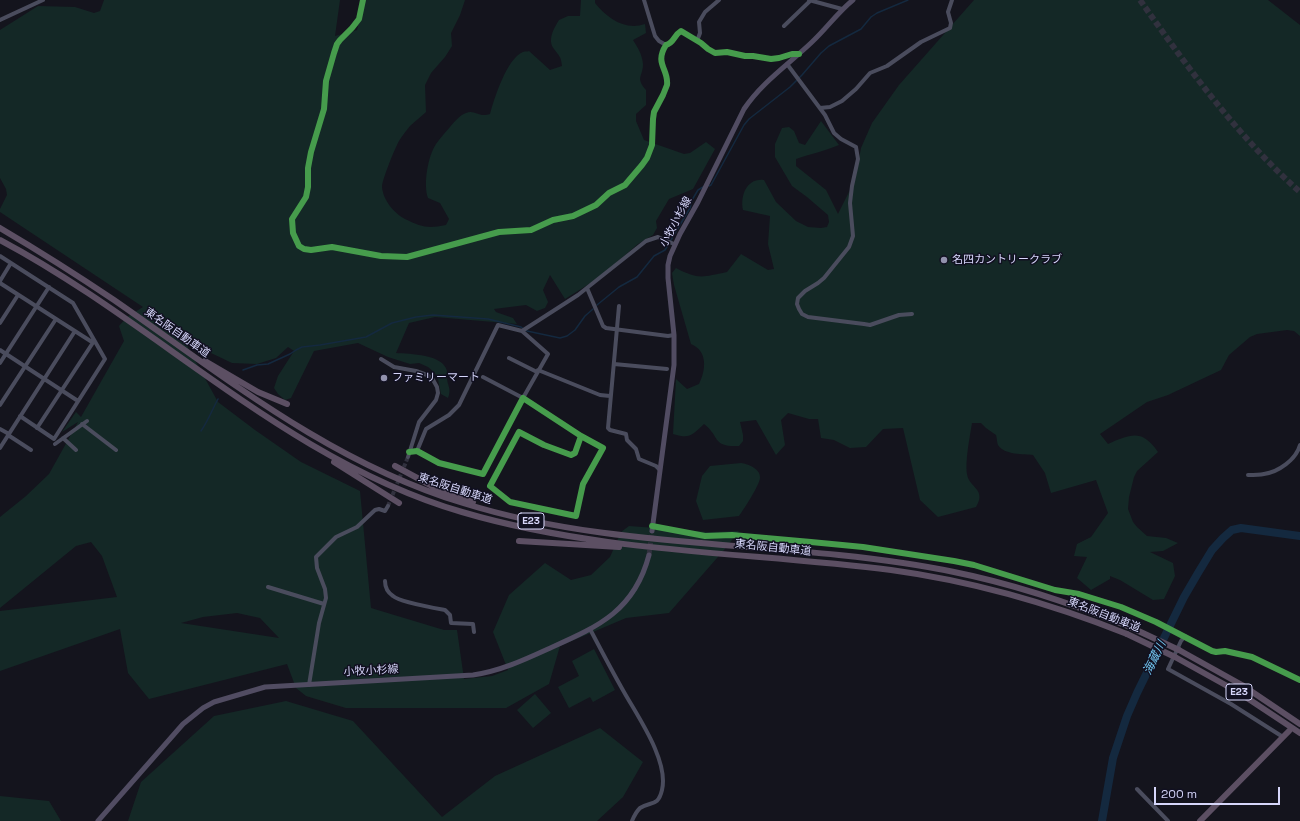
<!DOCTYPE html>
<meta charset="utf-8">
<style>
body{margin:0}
#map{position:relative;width:1300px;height:821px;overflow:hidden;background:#14141d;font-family:"Space Grotesk",sans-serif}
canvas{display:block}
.scale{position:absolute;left:1154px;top:787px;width:126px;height:18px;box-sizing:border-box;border:2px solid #d6d6fa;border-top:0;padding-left:5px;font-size:12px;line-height:14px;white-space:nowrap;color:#d6d6fa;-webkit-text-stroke:3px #111021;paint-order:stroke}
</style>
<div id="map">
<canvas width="1300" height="821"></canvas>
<div class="scale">200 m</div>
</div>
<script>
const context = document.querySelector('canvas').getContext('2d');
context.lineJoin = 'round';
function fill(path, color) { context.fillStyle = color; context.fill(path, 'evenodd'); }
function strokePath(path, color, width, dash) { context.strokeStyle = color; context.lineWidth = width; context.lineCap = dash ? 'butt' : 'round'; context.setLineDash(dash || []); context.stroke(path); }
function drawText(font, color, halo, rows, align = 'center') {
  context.font = font + ' "Space Grotesk","Noto Sans JP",sans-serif'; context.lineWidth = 3; context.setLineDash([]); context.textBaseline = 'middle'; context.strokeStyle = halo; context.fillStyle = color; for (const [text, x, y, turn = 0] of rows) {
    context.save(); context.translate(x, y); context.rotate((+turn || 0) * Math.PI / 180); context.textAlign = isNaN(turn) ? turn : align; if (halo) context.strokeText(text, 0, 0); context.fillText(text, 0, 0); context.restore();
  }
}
fill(new Path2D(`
 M104 0H340L335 36 357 30 364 0H465L460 15 451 33 452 46 445 57 431 73 425 85 426 112C421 117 415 121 410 126 406 131 402 136 399 141 395 148 382 180 382 187 383 200 394 213 405 219 421 227 428 229 446 225L449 219 440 203 428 198C423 184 428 156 436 144 440 138 445 133 450 127 454 122 460 115 466 113 475 109 478 118 490 114 494 99 507 58 523 52 525 51 527 52 529 51L550 70 562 66C561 56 559 56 554 49 547 40 554 28 559 20L568 16H580L581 0H595V3C607 18 625 31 645 24L646 33 633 40C638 48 642 54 643 64 643 77 635 77 646 90V105L636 114V121L644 140 684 154 690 153 706 142 715 149 693 189 669 199 656 221 657 228 653 235 638 244 597 279 565 299 550 275 543 290 548 302 545 308 537 311 526 305 494 309 496 312 513 318 517 324 435 317 409 323 396 353C410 354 443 354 447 371 447 372 446 375 447 377 447 386 452 388 448 398L441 394 438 379 435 373 428 367 419 363 410 364 388 357 358 343 314 351 291 398 285 400 278 394 274 388 278 376 294 351 288 347 276 358 257 364 232 363 211 353 177 331 180 333 218 402 255 430 301 462 360 491 371 608 444 630H457L464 679 492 676 508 670 493 632 509 595 545 563 571 580 591 575 610 557 621 532 629 526 709 532 739 531 724 550 669 613 626 618 560 646 549 684 506 708H346L306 696 296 688 287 664 149 699 128 673 120 629 0 671V611L117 597 102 556 91 542 76 546 0 608V517L26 496 49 474 78 422 62 432 76 412 81 417 124 341 119 326 127 317 143 307 0 212V209L7 195 6 189 0 178V30L38 6 75 7 94 13 100 11ZM237 613 260 618 279 638 181 623 203 617Z
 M974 0H1268L1300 25V336L1294 331 1287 330 1257 334 1250 337 1229 355 1221 370 1168 395 1147 402 1100 434 1108 444C1131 434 1142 429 1158 452L1137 471 1134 477 1129 497 1128 509 1133 522 1137 527 1147 536 1166 538 1178 543 1163 551 1150 552 1173 563 1175 576 1164 599 1153 600 1120 580 1110 576V579L1091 590 1077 578 1087 557 1074 556 1077 544 1091 537 1108 513 1096 480 1051 493 1045 473 1033 455C1024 454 1004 455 998 445 997 443 997 438 996 435L986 428 981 423H972C970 436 965 461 967 474 969 488 987 489 976 507L938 517 920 500 903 428 883 429 866 447 850 448 834 440 821 438 818 419H809L788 413 781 420 785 445 776 455 756 420 740 422 743 435V441L739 446C711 447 721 437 704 424 691 436 690 439 673 434L676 379 687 389 699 384C706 370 708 351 691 344L674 285 672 273 676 268C699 280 702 277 727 272L741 254 768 270 774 269 768 244 770 216 743 210C740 195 747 178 764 180L776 202 796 221 808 227 821 228 827 227 829 222 828 215 807 197 792 186 775 157V144L782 128 789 127 794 131 799 143 805 145 821 121 839 145C825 151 810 154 796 159V166L826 190 838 214 855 180 861 148 872 123 899 85Z
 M741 463C748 464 761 469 760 478 759 486 744 509 739 516L703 520 696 501 702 476 710 466Z
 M594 649 615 690 593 702 590 697 569 708 558 687 579 676 572 661Z
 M535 694 551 713 533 728 517 710Z
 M286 701 353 721 442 817 495 776 600 728 643 762 623 797 597 821H128L141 782 214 716Z
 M0 796 49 801 61 821H0Z`), '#142826');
strokePath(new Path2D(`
 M709 186 711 185 744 125 749 119 790 87 802 75 821 53 829 46 861 29 871 17 877 13 908 0
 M597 305 619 287 637 277 654 256 665 250 690 208 692 200 698 190 703 187
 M243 370 257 365 268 364 290 354 296 350 302 347 320 345 366 337 392 323 416 317 433 315 488 319 521 327 527 331 560 338 567 336 575 330 585 316 593 309
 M201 431C208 421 212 410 218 399`), '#14293f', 1.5);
strokePath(new Path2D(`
 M1102 821 1113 758 1127 716 1137 693 1184 597 1198 573 1212 550 1223 538 1232 530 1241 528 1300 536`), '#14293f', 8);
strokePath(new Path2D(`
 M388 506 408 457`), '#31313e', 4, [4, 2]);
strokePath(new Path2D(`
 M649 555 652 531`), '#31313e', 5, [5, 2.5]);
strokePath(new Path2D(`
 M1140 0C1188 68 1238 137 1300 192`), '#31313e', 6, [6, 3]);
strokePath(new Path2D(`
 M363 0 359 19 352 28 340 40 337 44 334 53 326 81 324 109 311 152 308 168V187L306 197 292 219 293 233 299 246 304 249 311 250 332 247 381 256 407 257 499 232 531 230 553 220 573 216 596 205 609 193 625 185 642 165 647 158 652 145 653 119 654 112 663 95 667 85C669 69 654 64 666 45 674 43 674 35 681 31L701 43 708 49 715 53 727 52 745 56H753L771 59 779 58 792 54H799
 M644 0 655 36 659 41 666 45
 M809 0 842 9
 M0 20 43 0
 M784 26 810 1
 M697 41 700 33 699 22 705 12 719 0
 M787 64 825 115 834 133 841 139 856 147 858 159 852 186 850 203 853 236 849 247 824 278 818 283 805 291 798 298 797 304 799 309 802 314 808 317 864 324 870 325 899 315 912 314
 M820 108 830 107 842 101 856 89 870 73 887 66 921 42 950 28 951 23 948 12 952 0
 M0 256 73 303 105 359 54 439 20 416
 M0 281 11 263
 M0 283 92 342
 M587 288 603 326 606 328 668 336 674 335
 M619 306 608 428 610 430 626 434 627 440 636 449 639 459 656 466 660 470
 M0 323 18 295
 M0 350 78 401
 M509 358 537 372
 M381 359 394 367 416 371 427 375 432 378 437 387 438 393 436 400 419 422 408 457
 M0 363 49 287
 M614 364 667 369
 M538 370 600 395 610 396
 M483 377 523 398 548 354 522 331
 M0 405 56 319
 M82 424 116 450
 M37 428 94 341
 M0 429 9 434
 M8 435 31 450
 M63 438 76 450
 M55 444 87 421
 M0 448 75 331
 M417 451 426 429 449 415 459 405 498 325 522 331 578 295 646 241 658 237 674 244
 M409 452 417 451 439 463 483 474 523 398 581 436 603 448 583 484 576 516 510 502 490 486 519 432 544 445 571 455 575 453 581 436
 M1248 475C1253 475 1259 475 1264 474 1278 472 1296 460 1300 445
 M652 526 705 536 732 535 811 542 863 547 954 561 974 565 1055 590 1079 594 1121 607 1156 622 1212 651 1216 652 1225 651 1252 657 1300 680
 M385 581C385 587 387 592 393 596 400 602 434 608 445 610L450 615 451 623 473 624 474 632
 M268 587 324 604
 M590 629C601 650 612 671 624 692 638 717 669 761 662 790 658 807 651 801 640 808 636 812 634 816 632 821
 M1185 636 1181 641 1168 669 1231 704 1283 737
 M309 685 319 623 326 598 325 589 317 568 316 557 336 537 357 527 375 510 379 509 385 511 388 506
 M1137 789 1168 821`), '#4a4c5d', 4);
strokePath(new Path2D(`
 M652 531 674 365V335L668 278V265L670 256 680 234 698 202 744 109C762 82 789 64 812 42 827 28 838 12 853 0
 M98 821 183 724 203 708 214 702 265 687 473 675C500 671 524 660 548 649 597 627 634 612 649 555`), '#514c62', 5);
strokePath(new Path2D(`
 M0 228C39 251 77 275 114 300 225 377 331 463 463 503 584 541 713 542 839 555 877 559 916 564 954 572 1014 584 1073 604 1130 627
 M0 240C158 324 287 461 462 512 601 553 748 552 891 570 972 581 1052 604 1127 634
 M205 361 258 392 287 404
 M334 462 399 503
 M395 466 434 487 473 502
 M519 541 619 547
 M1179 650 1242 685 1300 724
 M1175 657 1238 692 1300 733
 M1200 821 1289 731`), '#5c4f63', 6);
strokePath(new Path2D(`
 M1130 627 1179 650
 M1127 634 1175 657`), '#5c4f63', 6);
strokePath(new Path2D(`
 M363 0 359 19 352 28 340 40 337 44 334 53 326 81 324 109 311 152 308 168V187L306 197 292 219 293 233 299 246 304 249 311 250 332 247 381 256 407 257 499 232 531 230 553 220 573 216 596 205 609 193 625 185 642 165 647 158 652 145 653 119 654 112 663 95 667 85C669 69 654 64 666 45 674 43 674 35 681 31L701 43 708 49 715 53 727 52 745 56H753L771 59 779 58 792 54H799
 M409 452 417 451 439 463 483 474 523 398 581 436 603 448 583 484 576 516 510 502 490 486 519 432 544 445 571 455 575 453 581 436
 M652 526 705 536 732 535 811 542 863 547 954 561 974 565 1055 590 1079 594 1121 607 1156 622 1212 651 1216 652 1225 651 1252 657 1300 680`), '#469c4c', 6);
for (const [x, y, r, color] of [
 [944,260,4,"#9292ad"],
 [384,378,4,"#9292ad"]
]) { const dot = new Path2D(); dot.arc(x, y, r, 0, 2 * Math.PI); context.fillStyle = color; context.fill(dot); strokePath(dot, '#111021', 1.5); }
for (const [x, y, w] of [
 [531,521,26],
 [1239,692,26]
]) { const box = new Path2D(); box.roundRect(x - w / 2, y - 8, w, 16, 3); context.fillStyle = '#111021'; context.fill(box); strokePath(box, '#d6d6fa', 1); }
drawText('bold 10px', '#d6d6fa', null, [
 ["E23",531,521],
 ["E23",1239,692]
]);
drawText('11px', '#d6d6fa', '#111021', [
 ["小牧小杉線",676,222,-62],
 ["東名阪自動車道",177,333,35],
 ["東名阪自動車道",455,489,18],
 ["東名阪自動車道",773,548,6],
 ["東名阪自動車道",1104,615,21],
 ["小牧小杉線",371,671,-3]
]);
drawText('11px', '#d6d6fa', '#111021', [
 ["名四カントリークラブ",952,260],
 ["ファミリーマート",392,378]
], 'left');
drawText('italic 12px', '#70c4ee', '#111021', [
 ["海蔵川",1155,658,-64]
]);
</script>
